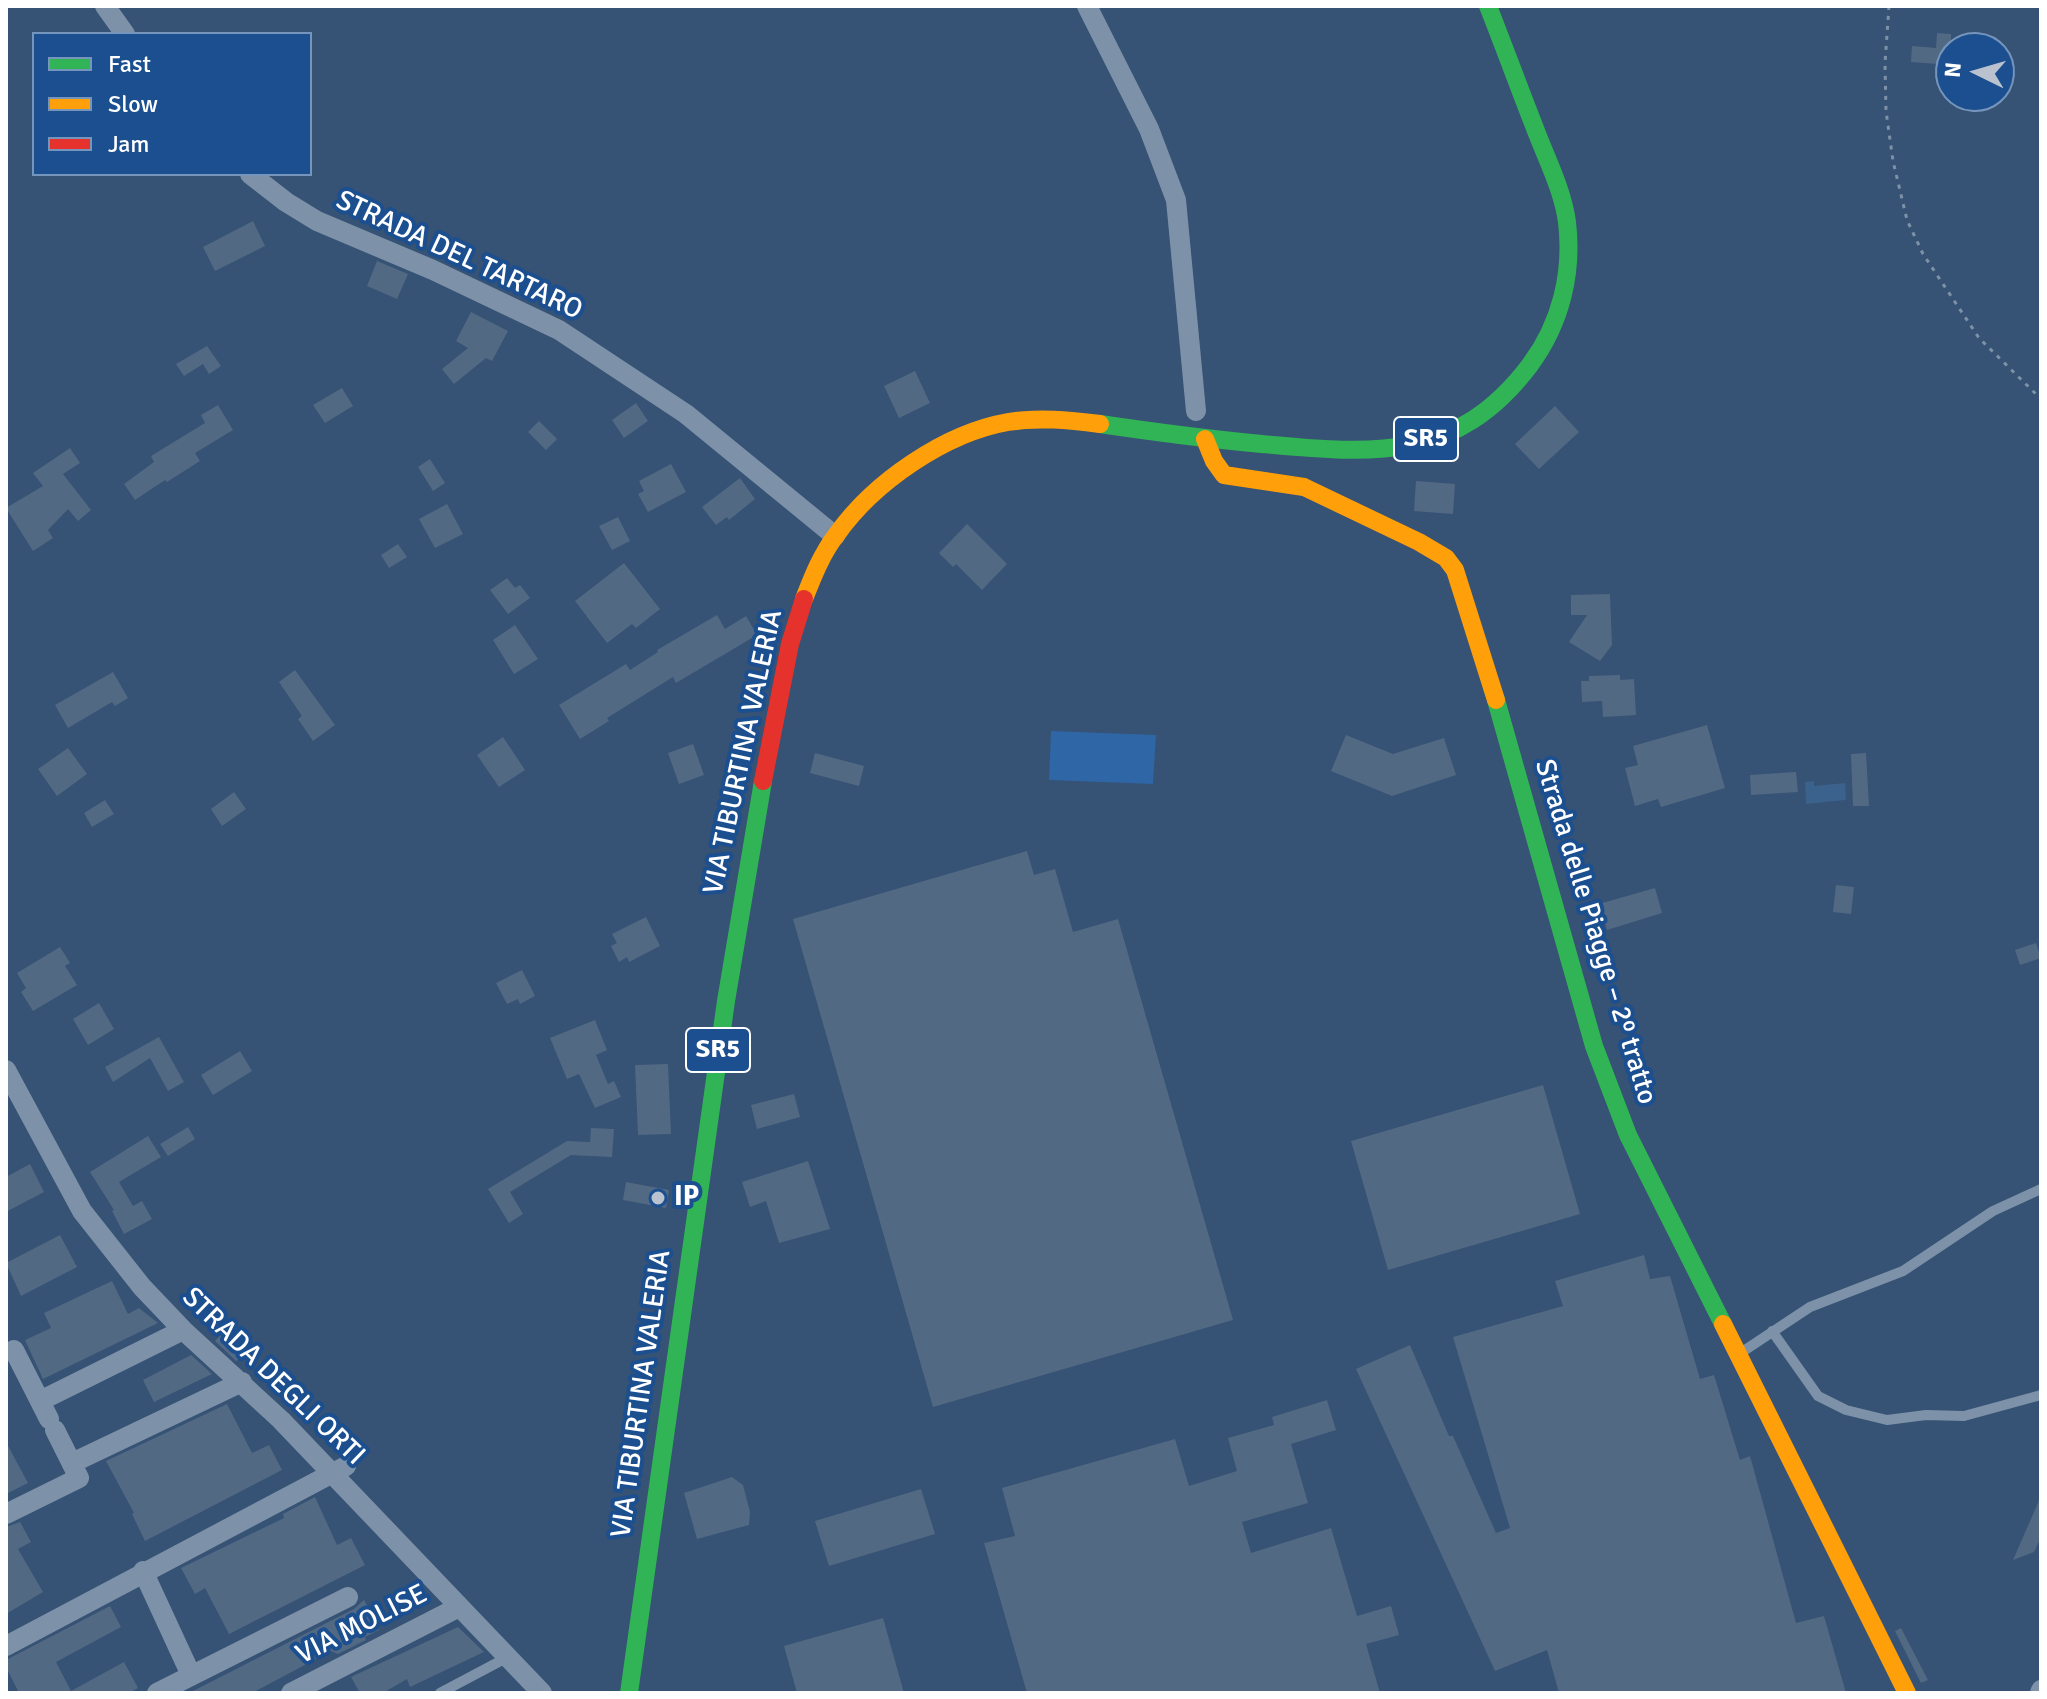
<!DOCTYPE html>
<meta charset="utf-8">
<style>
body{margin:0}
#map{position:relative;width:2047px;height:1699px;overflow:hidden;background:#365274;font-family:Signika,sans-serif}
canvas{display:block}
.frame{position:absolute;inset:0;border:8px solid #fff;pointer-events:none}
.legend{position:absolute;left:32px;top:32px;width:280px;height:144px;box-sizing:border-box;background:#1b4f8f;border:2px solid #7695bc;margin:0;padding:10px 14px;list-style:none;font-size:24px;color:#fff}
.legend li{display:flex;align-items:center;gap:16px;height:40px}
.legend b{width:40px;border:2px solid #7695bc}
.north{position:absolute;left:1935px;top:32px;width:80px;height:80px;box-sizing:border-box;background:#1b4f8f;border:2px solid #7695bc;border-radius:50%;rotate:275deg;font-size:22px;font-weight:700;line-height:32px;text-align:center;color:#fff}
.north::after{content:'';display:block;margin:auto;width:28px;height:36px;background:#b9c2ce;clip-path:polygon(50% 0,100% 100%,50% 72%,0 100%)}
</style>
<div id="map">
<canvas width="2047" height="1699"></canvas>
<div class="frame"></div>
<ul class="legend">
<li><b style="height:10px;background:#30b455"></b>Fast</li>
<li><b style="height:10px;background:#ff9f0a"></b>Slow</li>
<li><b style="height:10px;background:#e5322d"></b>Jam</li>
</ul>
<div class="north">N</div>
</div>
<script>
const context = document.querySelector('canvas').getContext('2d');
context.lineJoin = 'round';
function fill(path, color) { context.fillStyle = color; context.fill(path, 'evenodd'); }
function strokePath(path, color, width, dash) { context.strokeStyle = color; context.lineWidth = width; context.lineCap = dash ? 'butt' : 'round'; context.setLineDash(dash || []); context.stroke(path); }
function drawText(font, color, halo, rows, align = 'center') {
  context.font = font + ' Signika,sans-serif'; context.lineWidth = 8; context.setLineDash([]); context.textBaseline = 'middle'; context.strokeStyle = halo; context.fillStyle = color; for (const [text, x, y, turn = 0] of rows) {
    context.save(); context.translate(x, y); context.rotate((+turn || 0) * Math.PI / 180); context.textAlign = isNaN(turn) ? turn : align; if (halo) context.strokeText(text, 0, 0); context.fillText(text, 0, 0); context.restore();
  }
}
fill(new Path2D(`
 M1051 731 1156 735 1153 784 1049 780Z`), '#2f66a5');
fill(new Path2D(`
 M1814 781V786L1845 783 1846 800 1806 804 1805 782Z`), '#3b618d');
fill(new Path2D(`
 M1937 33 1951 34V65L1911 62 1912 46 1936 48Z
 M253 221 265 246 215 271 203 247Z
 M377 261 408 274 397 299 367 286Z
 M471 312 508 331 492 361 486 358 454 384 442 369 468 348 456 341Z
 M207 346 221 366 209 374 203 364 184 376 176 364Z
 M915 371 930 403 899 418 884 386Z
 M342 388 353 406 325 423 313 405Z
 M636 403 648 421 624 438 612 420Z
 M218 405 233 430 195 453 200 461 167 482 165 480 135 500 124 484 154 462 151 456 205 423 201 415Z
 M1555 406 1579 432 1539 469 1515 444Z
 M539 421 557 439 546 450 528 432Z
 M70 448 80 463 63 474 91 510 78 521 68 509 48 530 53 538 33 551 6 508 43 486 33 473Z
 M430 459 445 483 433 491 418 467Z
 M671 464 686 492 648 512 638 494 644 491 639 481Z
 M740 478 755 499 729 520 727 517 716 525 702 507Z
 M1416 481 1455 484 1453 514 1414 511Z
 M447 504 463 534 435 548 419 519Z
 M618 517 630 541 612 550 599 526Z
 M967 524 1007 564 982 590 956 564 953 567 939 553Z
 M398 544 407 557 389 568 381 555Z
 M624 563 660 609 636 628 632 624 607 643 575 601Z
 M507 578 515 588 520 585 530 598 508 614 490 590Z
 M1610 594 1612 645 1600 661 1569 642 1587 615H1571V595Z
 M717 615 725 629 746 616 757 635 676 683 673 677 607 718 609 721 580 739 559 705 626 664 630 670 658 652 657 650Z
 M515 625 538 659 514 674 493 640Z
 M295 670 335 725 313 741 298 719 302 716 279 682Z
 M113 672 128 698 115 706 112 702 68 728 55 705Z
 M1620 675V680L1634 679 1636 715 1603 717 1602 701 1582 702 1581 681H1589V676Z
 M1707 725 1725 788 1661 807 1658 799 1635 806 1625 768 1638 765 1633 746Z
 M1346 735 1393 754 1444 738 1456 775 1392 796 1331 771Z
 M503 737 525 770 499 787 477 755Z
 M693 744 704 775 679 784 668 753Z
 M68 748 87 774 57 796 38 769Z
 M815 753 864 766 859 786 810 773Z
 M1866 753 1869 806H1853L1851 754Z
 M1796 772 1798 792 1751 795 1750 775Z
 M234 792 246 809 222 826 211 809Z
 M105 800 114 814 92 827 84 813Z
 M1027 851 1034 875 1055 869 1073 932 1118 919 1233 1320 933 1407 793 919Z
 M1836 885 1854 887 1851 914 1833 912Z
 M1655 888 1662 913 1607 930 1599 904Z
 M646 917 660 946 629 962 627 957 619 962 611 946 617 943 612 934Z
 M2036 943 2041 958 2020 965 2015 950Z
 M60 947 70 963 65 966 77 985 33 1011 21 992 26 988 17 973Z
 M522 970 535 996 520 1004 518 999 507 1004 496 983Z
 M99 1003 114 1029 88 1045 73 1019Z
 M595 1020 607 1050 596 1055 608 1084 614 1081 621 1097 595 1108 579 1074 567 1079 550 1038Z
 M159 1037 184 1082 168 1091 150 1058 113 1082 105 1067Z
 M240 1051 252 1071 213 1095 201 1075Z
 M668 1064 671 1134 638 1135 635 1065Z
 M1543 1085 1580 1214 1388 1270 1351 1141Z
 M794 1094 800 1117 757 1129 751 1105Z
 M188 1127 195 1139 168 1156 160 1144Z
 M591 1128 614 1129 612 1157 571 1155 510 1192 523 1214 509 1223 488 1189 567 1141 590 1142Z
 M148 1136 161 1157 119 1182 133 1206 142 1201 152 1219 124 1234 112 1211 114 1210 90 1172Z
 M808 1161 830 1229 779 1243 766 1201 750 1207 742 1182Z
 M30 1164 44 1192 6 1212V1177Z
 M626 1182 669 1190 666 1208 623 1200Z
 M60 1235 77 1267 21 1296 6 1263Z
 M1644 1255 1650 1279 1670 1276 1700 1379 1714 1375 1740 1460 1750 1456 1796 1623 1824 1616 1846 1693H1559L1547 1650 1495 1671 1356 1369 1410 1345 1449 1436H1453L1496 1533 1510 1528 1453 1337 1563 1306 1555 1281Z
 M112 1281 128 1314 139 1308 158 1323 43 1379 25 1340 51 1328 44 1313Z
 M232 1323 256 1347 248 1355 236 1361 215 1341Z
 M191 1355 212 1374 154 1402 143 1380Z
 M1327 1400 1336 1430 1291 1444 1308 1503 1242 1522 1251 1553 1331 1528 1357 1616 1391 1606 1399 1635 1366 1644 1380 1693H1027L984 1543 1015 1536 1002 1488 1175 1439 1189 1486 1237 1471 1228 1438 1274 1425 1272 1417Z
 M227 1404 252 1453 269 1445 282 1470 145 1541 132 1514 134 1513 106 1461Z
 M6 1442 28 1483 6 1494Z
 M732 1477 743 1485 750 1512 749 1525 697 1539 684 1493Z
 M921 1489 935 1534 829 1566 815 1521Z
 M2041 1496V1537L2034 1552 2013 1560Z
 M315 1497 337 1545 351 1538 365 1565 229 1634 205 1588 195 1594 181 1568 284 1518 283 1514Z
 M20 1522 31 1542 18 1549 43 1592 6 1614V1527Z
 M364 1600 379 1630 365 1637 366 1640 338 1654 331 1651 252 1693H189L354 1609Z
 M110 1606 121 1627 56 1662 71 1691 124 1662 138 1688 129 1693H19L6 1667V1660Z
 M883 1618 904 1693H797L784 1646Z
 M458 1627 484 1652 410 1687 407 1679 383 1693H360L351 1677Z
 M1901 1628 1928 1680 1921 1683 1895 1631Z`), '#526984');
strokePath(new Path2D(`
 M1889 6 1885 63 1886 111 1893 161 1907 220 1923 254 1979 338 2041 399`), '#7d92a8', 3, [4, 6]);
strokePath(new Path2D(`
 M1772 1331 1818 1396 1846 1410 1887 1420 1926 1415 1964 1416 2041 1395
 M1739 1354 1810 1307 1903 1271 1993 1211 2041 1189
 M440 1693 508 1657`), '#7d92a8', 10);
strokePath(new Path2D(`
 M105 6 125 34
 M1087 6 1149 129 1176 200 1196 411
 M250 174 286 202 317 221 433 270 559 330 686 414 835 536
 M6 1070 82 1211 142 1287 183 1330 281 1420 542 1693
 M14 1350 49 1419
 M40 1401 183 1330
 M72 1463 242 1382
 M6 1514 79 1478 55 1430
 M143 1571 191 1675
 M6 1646 346 1466
 M157 1693 348 1597
 M291 1693 459 1607
 M2040 1693 2041 1690`), '#7d92a8', 20);
strokePath(new Path2D(`
 M1100 424C1154 432 1208 439 1262 444 1372 454 1456 463 1530 365 1561 323 1573 273 1567 222 1563 192 1549 164 1538 136 1521 93 1505 49 1488 6
 M1496 700 1594 1046 1628 1135 1723 1324
 M629 1693 726 1001 763 781`), '#30b455', 18);
strokePath(new Path2D(`
 M1205 439 1214 461 1224 475 1304 487 1419 542 1446 558 1455 570 1496 700
 M804 599C813 576 822 553 837 534 874 482 945 433 1008 422 1038 417 1069 420 1100 424
 M1723 1324 1907 1693`), '#ff9f0a', 18);
strokePath(new Path2D(`
 M763 781 790 644 804 599`), '#e5322d', 18);
for (const [x, y, r, color] of [
 [658,1198,8,"#b9c2ce"]
]) { const dot = new Path2D(); dot.arc(x, y, r, 0, 2 * Math.PI); context.fillStyle = color; context.fill(dot); strokePath(dot, '#1b4f8f', 3); }
for (const [x, y, w] of [
 [1426,439,64],
 [718,1050,64]
]) { const box = new Path2D(); box.roundRect(x - w / 2, y - 22, w, 44, 6); context.fillStyle = '#1b4f8f'; context.fill(box); strokePath(box, '#fff', 2); }
drawText('bold 26px', '#fff', null, [
 ["SR5",1426,439],
 ["SR5",718,1050]
]);
drawText('28px', '#fff', '#1b4f8f', [
 ["STRADA DEL TARTARO",459,256,25],
 ["VIA TIBURTINA VALERIA",744,752,-78],
 ["Strada delle Piagge – 2º tratto",1595,932,73],
 ["STRADA DEGLI ORTI",273,1377,44],
 ["VIA TIBURTINA VALERIA",642,1394,-82],
 ["VIA MOLISE",362,1625,-27]
]);
drawText('bold 28px', '#fff', '#1b4f8f', [
 ["IP",674,1198]
], 'left');
</script>
